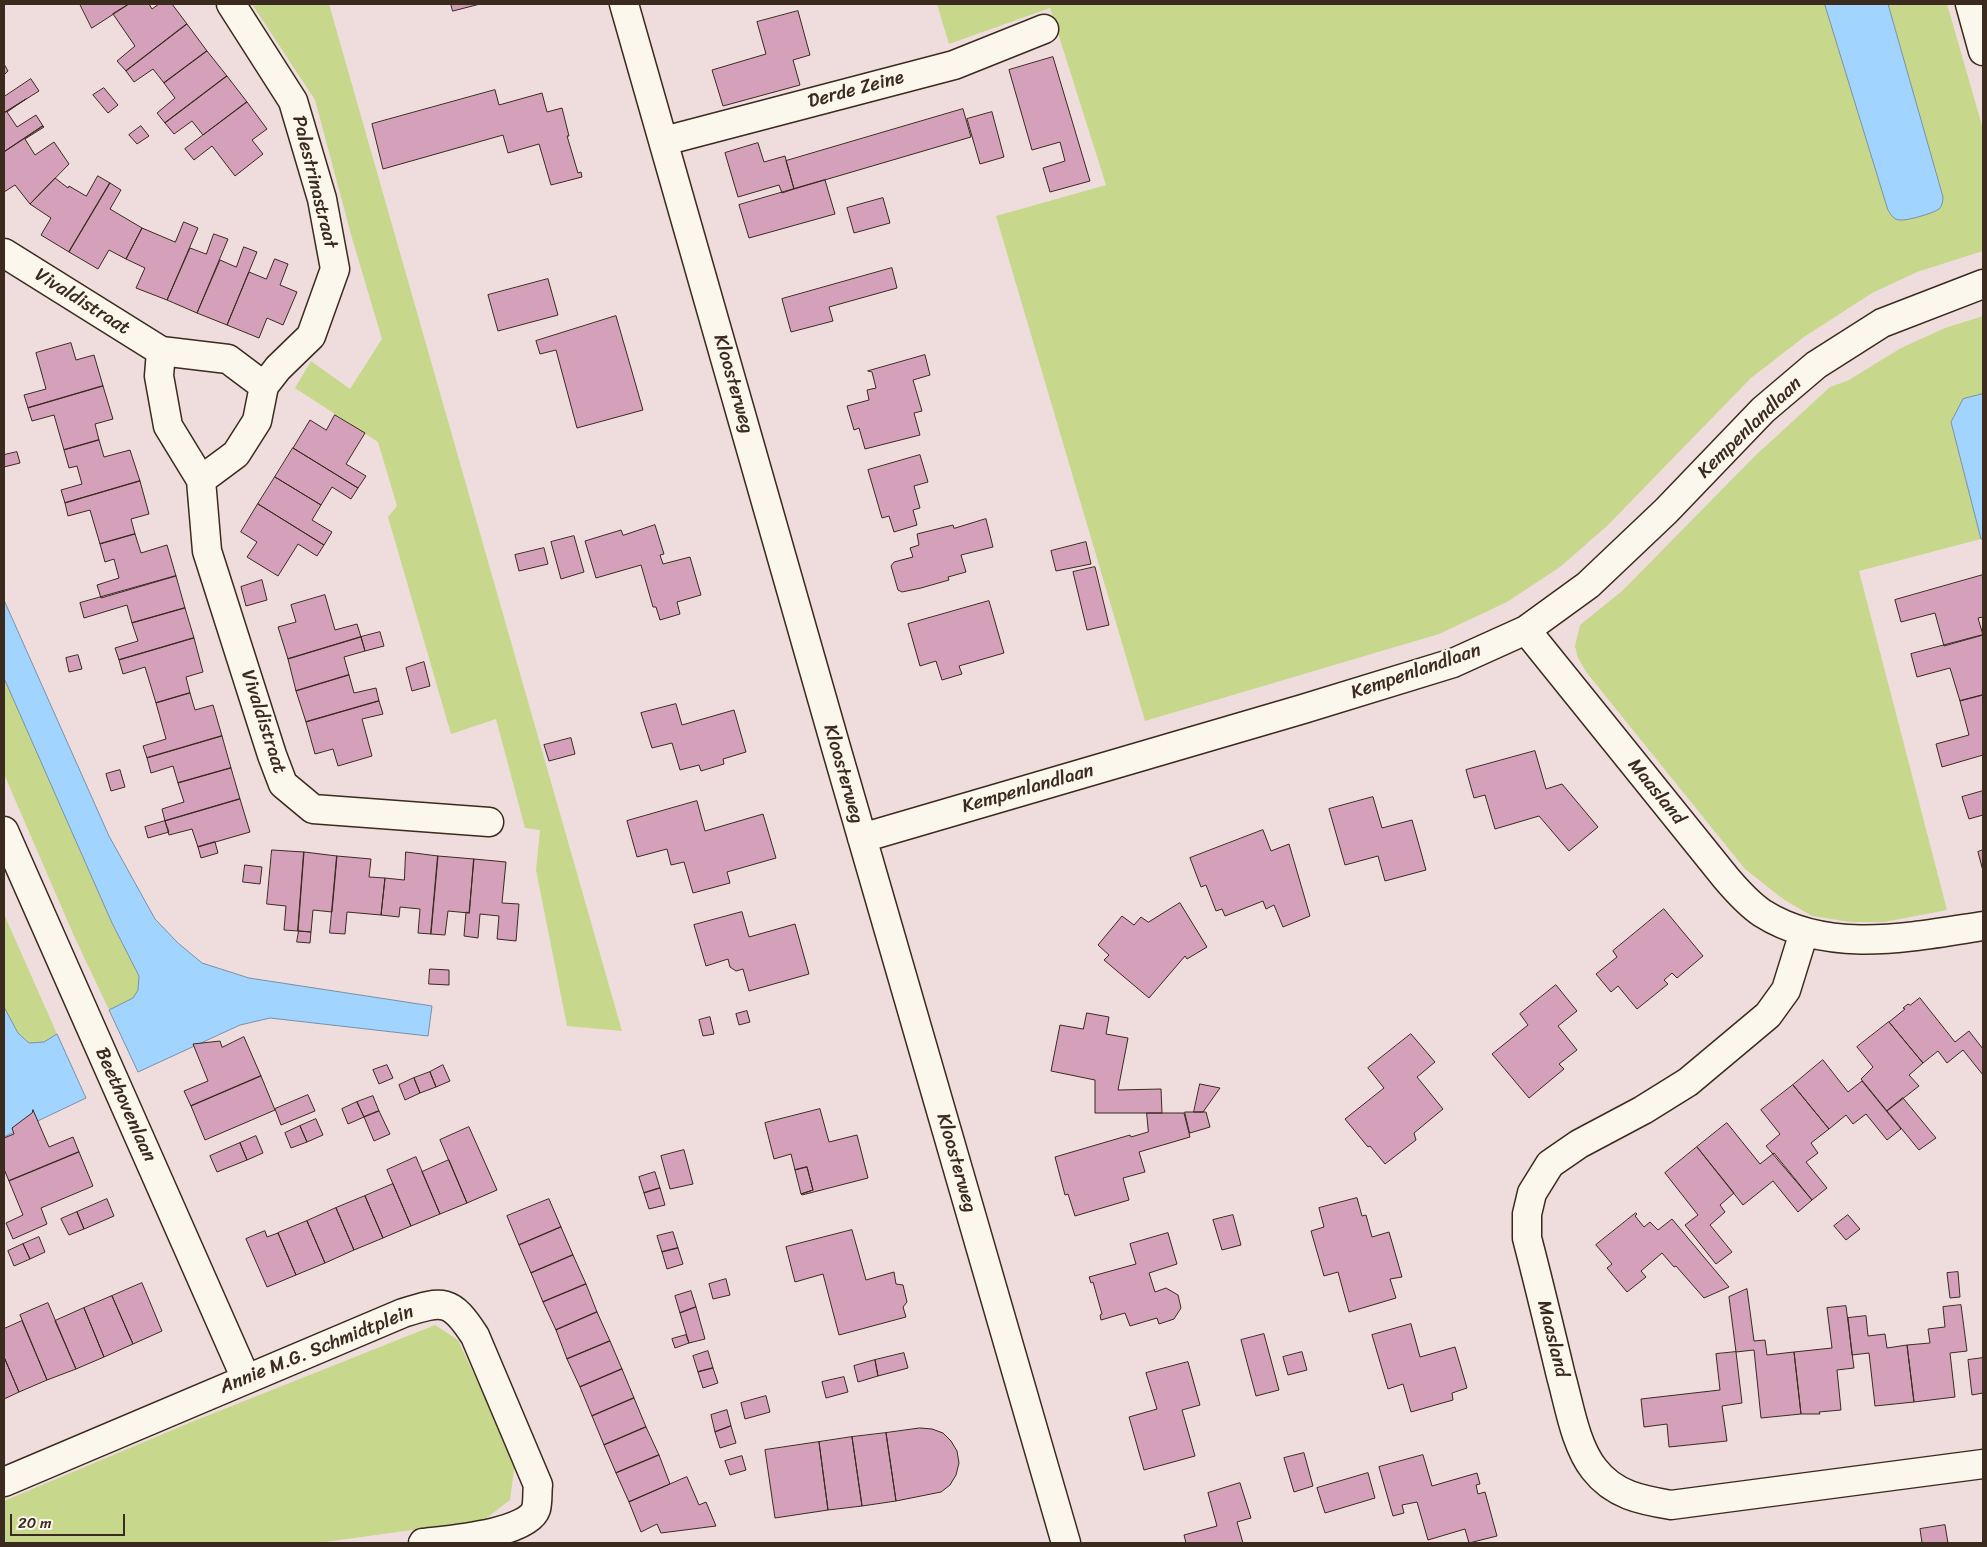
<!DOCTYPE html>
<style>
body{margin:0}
#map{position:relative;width:1987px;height:1547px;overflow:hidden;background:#efdddd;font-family:Sriracha,sans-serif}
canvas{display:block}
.frame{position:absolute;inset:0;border:5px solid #3b2a1e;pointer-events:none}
.scale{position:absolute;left:10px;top:1514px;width:115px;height:22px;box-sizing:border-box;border:2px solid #3b2a1e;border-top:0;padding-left:6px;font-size:15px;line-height:18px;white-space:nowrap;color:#3b2a1e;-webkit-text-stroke:4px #fbf7ec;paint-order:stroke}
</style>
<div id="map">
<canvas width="1987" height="1547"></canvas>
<div class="frame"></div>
<div class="scale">20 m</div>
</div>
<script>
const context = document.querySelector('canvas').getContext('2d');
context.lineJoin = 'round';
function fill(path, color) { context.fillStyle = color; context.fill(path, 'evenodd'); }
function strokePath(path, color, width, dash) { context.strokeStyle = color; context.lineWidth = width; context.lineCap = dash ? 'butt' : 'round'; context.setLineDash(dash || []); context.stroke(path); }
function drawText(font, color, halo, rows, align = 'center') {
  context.font = font + ' Sriracha,sans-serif'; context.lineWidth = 4.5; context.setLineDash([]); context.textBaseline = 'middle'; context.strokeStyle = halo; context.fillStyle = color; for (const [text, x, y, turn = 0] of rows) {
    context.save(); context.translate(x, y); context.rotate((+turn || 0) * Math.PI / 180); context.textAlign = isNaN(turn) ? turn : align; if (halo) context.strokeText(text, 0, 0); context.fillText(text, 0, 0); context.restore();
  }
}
fill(new Path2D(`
 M252 4H329L622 1031 567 1026 536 870 540 830 525 828 496 719 451 734 388 517 397 506 378 442 295 388 311 361 350 389 382 339 352 238 315 100Z
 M937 4H1825L1888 210 1900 220 1910 219 1938 210 1943 197 1888 4H1947L1983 129V251L1917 272 1872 293 1804 337 1751 378 1607 526 1560 567 1507 602 1439 634 1145 721 996 216 1106 185 1050 8 949 44Z
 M1983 316V394L1963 399 1951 422 1981 539 1859 571 1947 910 1884 922H1850L1812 916 1783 899 1745 869 1587 673 1578 658 1575 646 1580 625 1622 591 1756 455 1830 387 1849 380 1901 348 1945 328Z
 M4 678 112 923 139 976 138 990 133 998 109 1010 74 936 4 774Z
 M4 914 57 1034 44 1042 29 1043 18 1033 4 1007Z
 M435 1325 458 1340 515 1463 510 1500 484 1520 318 1543H4V1501L189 1423Z`), '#c7d88c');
const water = new Path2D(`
 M1825 4H1888L1943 197C1943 201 1942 206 1939 209 1934 213 1907 221 1900 220 1894 220 1891 215 1888 210Z
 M1983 394V539H1981L1951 422 1963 399Z
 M4 600 109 836 155 919 178 943 202 963 249 978 432 1006 428 1036 270 1018 240 1025 138 1072 109 1010 133 998 138 990 139 976 112 923 4 678Z
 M4 1007 18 1033 29 1043 44 1042 57 1034 86 1098 4 1137Z`);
fill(water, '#a1d4ff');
strokePath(water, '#7890a5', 1);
const building = new Path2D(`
 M80 4H129L92 28Z
 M129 4H149L152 9 159 4H172L187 24 126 71 117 61 135 46 113 14Z
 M451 4H480L453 11Z
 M798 11 810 55 793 60 800 85 723 106 712 70 766 54 757 22Z
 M187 24 207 51 164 83 153 69 134 82 126 71Z
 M207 51 227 76 165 123 157 113 175 98 164 83Z
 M1053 57 1090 181 1050 192 1043 168 1065 161 1060 142 1032 150 1009 70Z
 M4 64 8 71 4 75Z
 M227 76 247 102 203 135 192 121 174 134 165 123Z
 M31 79 39 91 4 113V97Z
 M104 88 118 105 108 113 93 95Z
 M495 90 499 105 542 93 547 112 562 108 569 136H567L578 173 581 172 582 177 551 185 539 144 508 153 503 135 383 169 372 124Z
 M26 99 7 112 17 127 36 115 43 126 4 152V113Z
 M247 102 267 129 252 140 263 154 235 176 212 146 194 160 185 149Z
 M963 109 971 137 794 189 786 161Z
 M992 112 1004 157 980 164 967 119Z
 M43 126 44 127 25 139 35 155 54 142 69 164 30 204 15 185 4 192V152Z
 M141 126 149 136 137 144 129 135Z
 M758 143 764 162 785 156 794 189 782 193 779 185 738 197 725 153Z
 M98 176 110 183 69 252 41 235 51 218 30 204 55 178 68 188 69 186 86 196Z
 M825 180 835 214 749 238 739 205Z
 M110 183 121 190 110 209 142 228 126 259 109 250 98 269 69 252Z
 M883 198 890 223 854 233 847 208Z
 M184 222 198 228 167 300 136 288 145 268 126 259 142 228 175 242Z
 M214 234 228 239 197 313 167 300 190 248 206 254Z
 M244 247 257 252 227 325 197 313 220 260 236 267Z
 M275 259 288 264 280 285 297 292 283 325 267 318 259 338 227 325 249 272 266 279Z
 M892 268 897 288 829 307 833 321 791 332 782 299Z
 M548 279 558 315 498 331 488 295Z
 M616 316 643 410 577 428 556 350 540 354 536 341Z
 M71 343 76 360 94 355 103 386 28 408 24 395 46 389 36 353Z
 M925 355 930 375 913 380 922 411 914 413 920 435 865 449 859 428 854 430 847 406 869 400 867 390 876 388 872 372 868 371Z
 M103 386 113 419 95 424 99 440 64 450 54 415 32 421 28 408Z
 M335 415 365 433 346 464 366 476 358 488 293 448 310 420 326 430Z
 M99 440 104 457 130 450 140 481 65 503 61 490 82 484 77 466 69 468 64 450Z
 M293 448 358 488 351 499 332 487 321 505 275 477Z
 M17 452 20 463 4 467V455Z
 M920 455 928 482 914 486 920 508 913 510 917 525 894 532 889 516 882 518 868 470Z
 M275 477 321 505 312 520 332 532 324 545 258 504Z
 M140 481 149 514 131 519 135 534 100 544 90 510 68 516 65 503Z
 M258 504 324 545 317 556 298 544 278 576 247 557 257 542 241 532Z
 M986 519 993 547 961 555 966 572 948 577 949 580 921 588 902 592 898 590 891 566 894 562 913 557 910 548 919 545 917 534 953 525 954 528Z
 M655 525 664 554 660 555 663 564 690 557 701 595 677 602 680 614 660 620 656 607H653L641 565 596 578 585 541 621 530 623 535Z
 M135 534 141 553 167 545 176 576 101 598 97 585 119 578 114 559 105 562 100 544Z
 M574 536 584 572 561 579 551 542Z
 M1086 542 1091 564 1056 571 1051 551Z
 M544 548 548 564 519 571 515 555Z
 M1095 567 1109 625 1087 630 1073 572Z
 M1983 575V617L1978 618 1983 635 1944 646 1935 613 1901 622 1895 600Z
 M176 576 185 608 132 623 127 605 84 618 80 603Z
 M262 580 267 600 246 606 241 587Z
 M325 595 335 630 357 624 361 637 288 659 278 627 296 622 291 605Z
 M989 601 1004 653 959 666 962 674 942 680 936 661 920 666 908 624Z
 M185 608 194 638 119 660 115 648 138 641 132 623Z
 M380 632 384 646 365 651 361 637Z
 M1983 635V695L1960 701 1950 668 1917 677 1911 654Z
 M361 637 365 651 344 657 349 675 296 691 288 659Z
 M194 638 203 672 186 677 190 693 156 703 145 667 123 674 119 660Z
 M78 655 82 669 69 672 66 658Z
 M424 662 430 686 412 691 406 668Z
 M349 675 354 693 376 688 379 701 306 722 296 691Z
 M190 693 195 710 213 705 222 736 147 758 143 746 166 739 156 703Z
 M1983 695V755L1942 767 1936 744 1969 735 1960 701Z
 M379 701 383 714 362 719 372 756 338 766 333 749 315 754 306 722Z
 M676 704 682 725 734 710 746 752 723 759 724 764 701 771 699 765 680 770 672 743 652 748 641 713Z
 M222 736 231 768 178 783 173 766 151 773 147 758Z
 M571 738 575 754 549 761 544 745Z
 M1535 751 1546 789 1562 784 1598 827 1569 851 1539 816 1495 829 1485 795 1474 798 1466 770Z
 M231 768 240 799 165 821 162 809 184 802 178 783Z
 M120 770 125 787 111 791 106 774Z
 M1983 791V815L1969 819 1962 797Z
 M1373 797 1382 828 1412 820 1426 870 1385 881 1378 856 1345 865 1329 809Z
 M240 799 250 832 198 847 192 829 169 835 165 821Z
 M697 801 705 831 763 814 776 858 727 872 730 883 693 893 684 862 671 865 667 849 637 857 627 821Z
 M165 821 169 832 148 838 145 827Z
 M1263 830 1271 851 1289 844 1310 916 1283 927 1274 905 1266 909 1263 901 1225 916 1222 909 1216 911 1206 885 1201 887 1190 858Z
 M215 842 218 853 201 858 198 847Z
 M272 850 304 852 298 931 284 930 286 906 267 904Z
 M1983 850V871L1978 852Z
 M304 852 337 856 332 912 313 910 311 932 298 931Z
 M406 852 438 856 431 934 418 933 420 909 400 907 399 917 381 915 385 878 404 880Z
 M337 856 371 859 369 877 385 878 381 915 347 912 345 934 330 933Z
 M438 856 474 859 469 913 448 911 445 935 431 934Z
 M474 859 506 862 502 903 519 904 516 941 497 939 499 916 480 914 478 938 464 936 466 912 469 913Z
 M245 865 262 867 260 884 243 882Z
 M1180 903 1207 947 1187 959 1185 956 1149 998 1104 960 1109 955 1098 945 1122 916 1134 925 1141 917 1148 922Z
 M1664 909 1703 956 1677 978 1672 973 1664 980 1668 984 1637 1009 1618 986 1611 992 1596 974 1617 957 1613 951Z
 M742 912 749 937 795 924 809 974 749 991 743 969 736 971 730 967 728 959 706 966 694 925Z
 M299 931 311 932 310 943 297 942Z
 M430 969 449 970V985L429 984Z
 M1556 985 1577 1011 1558 1026 1577 1050 1559 1064 1564 1069 1529 1098 1492 1054 1528 1025 1520 1014Z
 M1920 998 1955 1042 1969 1031 1983 1049V1075L1963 1050 1947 1063 1938 1051 1923 1063 1889 1022 1905 1009 1903 1008 1908 1004 1910 1005Z
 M747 1011 750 1022 739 1025 736 1014Z
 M1087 1013 1109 1017 1106 1034 1128 1038 1118 1090 1161 1089 1162 1113H1095V1080L1051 1071 1060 1025 1083 1029Z
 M710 1017 714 1034 703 1036 699 1020Z
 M1889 1022 1923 1063 1909 1075 1919 1086 1887 1111 1861 1079 1873 1067 1857 1047Z
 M1411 1034 1435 1062 1417 1077 1443 1109 1414 1133 1416 1140 1385 1164 1370 1146 1368 1147 1345 1119 1384 1088 1368 1068Z
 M244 1037 261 1076 191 1106 184 1091 208 1081 193 1044 220 1041 222 1047Z
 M1823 1060 1848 1092 1862 1081 1901 1129 1887 1140 1866 1114 1853 1124 1846 1115 1829 1129 1793 1085Z
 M387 1065 393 1078 379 1084 373 1070Z
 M443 1065 450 1081 436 1087 430 1072Z
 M430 1072 436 1087 420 1093 414 1078Z
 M261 1076 275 1110 205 1140 191 1106Z
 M414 1078 420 1093 405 1100 399 1085Z
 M1200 1084 1220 1088 1203 1112H1194Z
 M1793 1085 1829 1129 1811 1143 1818 1153 1806 1162 1827 1188 1812 1200 1766 1146 1780 1134 1761 1110Z
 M308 1095 315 1111 281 1125 275 1109Z
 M373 1096 379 1111 364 1117 357 1102Z
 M1903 1098 1936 1138 1919 1150 1887 1111Z
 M357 1102 364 1117 348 1124 342 1109Z
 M820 1109 829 1142 857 1135 868 1178 802 1195 801 1194 813 1190 807 1167 795 1170 791 1154 774 1159 765 1123Z
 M33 1110 49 1147 73 1137 79 1152 9 1181 4 1169V1138L14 1134 12 1128 32 1113Z
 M379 1111 390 1134 374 1141 364 1117Z
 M1185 1112H1206L1210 1127 1190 1133Z
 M1147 1113H1184L1190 1137 1139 1152 1145 1172 1123 1178 1129 1200 1075 1216 1068 1194 1065 1195 1055 1157 1130 1135 1131 1137 1148 1132Z
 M316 1119 323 1135 307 1142 300 1126Z
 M1727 1123 1760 1164 1774 1153 1812 1200 1798 1212 1773 1181 1743 1205 1697 1147Z
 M300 1126 307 1142 291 1148 285 1133Z
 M469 1127 497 1190 467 1203 440 1140Z
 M256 1136 263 1153 247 1160 240 1143Z
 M240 1143 247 1160 217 1172 210 1156Z
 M1697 1147 1734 1193 1720 1205 1725 1212 1710 1225 1732 1252 1716 1264 1685 1225 1698 1215 1665 1173Z
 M684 1150 693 1184 670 1189 661 1156Z
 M79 1152 93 1186 41 1208 47 1224 13 1239 6 1223 23 1215 9 1181Z
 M416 1157 440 1214 411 1226 387 1170Z
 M449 1160 467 1203 440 1214 422 1172Z
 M807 1167 813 1190 801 1194 795 1170Z
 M655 1172 660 1188 644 1193 639 1177Z
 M393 1184 411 1226 383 1238 365 1196Z
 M660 1188 665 1205 649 1209 644 1193Z
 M365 1196 383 1238 354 1250 336 1208Z
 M1357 1198 1362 1216 1366 1215 1372 1237 1389 1232 1402 1277 1390 1279 1396 1298 1349 1312 1338 1272 1324 1276 1311 1231 1324 1227 1319 1208Z
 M107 1199 114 1216 84 1229 77 1212Z
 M549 1199 561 1227 519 1245 507 1216Z
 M336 1208 354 1250 325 1263 307 1221Z
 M77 1212 84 1229 69 1235 61 1219Z
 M1636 1213 1637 1214 1635 1216 1644 1227 1650 1222 1658 1230 1672 1219 1729 1287 1704 1298 1676 1266 1674 1267 1662 1253 1641 1271 1646 1277 1627 1292 1607 1268 1612 1264 1596 1245Z
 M1233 1215 1241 1245 1222 1250 1213 1220Z
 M1848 1215 1860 1229 1846 1240 1834 1226Z
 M307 1221 325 1263 296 1275 278 1233Z
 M561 1227 573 1255 531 1273 519 1245Z
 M852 1230 866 1280 894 1272 896 1284 903 1285 907 1302 903 1307 906 1317 839 1335 823 1274 795 1282 786 1247Z
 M265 1231 267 1237 278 1233 296 1275 267 1287 246 1239Z
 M673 1232 678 1248 662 1252 657 1236Z
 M1168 1233 1177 1264 1149 1273 1155 1292 1166 1288 1178 1295 1181 1308 1174 1319 1159 1324 1157 1318 1130 1326 1125 1313 1101 1320 1100 1315 1102 1314 1093 1282 1091 1283 1089 1277 1136 1264 1130 1244Z
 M39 1237 45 1252 30 1259 23 1244Z
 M23 1244 30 1259 14 1266 8 1251Z
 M678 1248 683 1264 667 1269 662 1252Z
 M573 1255 586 1284 543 1302 531 1273Z
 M1958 1272 1960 1297 1950 1298 1947 1273Z
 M726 1279 730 1295 713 1299 709 1284Z
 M142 1283 162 1331 133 1344 112 1296Z
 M586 1284 597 1312 556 1330 543 1302Z
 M1747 1289 1754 1341 1765 1340 1767 1355 1794 1352 1801 1414 1761 1418 1754 1350 1736 1352 1729 1297Z
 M691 1291 696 1307 680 1313 675 1296Z
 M112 1296 133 1344 104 1357 84 1308Z
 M48 1303 76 1369 47 1380 20 1315Z
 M1961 1305 1967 1351 1950 1353 1955 1397 1914 1402 1907 1345 1930 1343 1928 1329 1945 1327 1943 1307Z
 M1846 1306 1854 1368 1837 1370 1841 1410 1819 1412 1820 1414H1801L1794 1352 1832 1348 1827 1308Z
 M696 1307 705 1339 689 1343 680 1313Z
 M84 1308 104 1357 76 1369 55 1321Z
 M597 1312 610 1341 567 1359 556 1330Z
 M1866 1316 1868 1336 1885 1334 1887 1348 1907 1345 1914 1402 1875 1406 1869 1353 1852 1355 1848 1318Z
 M22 1321 47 1380 19 1392 4 1357V1329Z
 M1411 1324 1420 1357 1455 1347 1467 1388 1452 1393 1453 1400 1411 1412 1403 1384 1388 1389 1372 1335Z
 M1264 1334 1279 1390 1256 1396 1241 1340Z
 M686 1335 689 1343 675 1348 672 1339Z
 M610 1341 622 1369 580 1387 567 1359Z
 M708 1351 713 1368 698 1372 693 1356Z
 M1302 1352 1307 1370 1288 1375 1283 1357Z
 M1736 1352 1742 1403 1722 1406 1727 1441 1669 1447 1667 1424 1644 1427 1641 1399 1720 1390 1716 1354Z
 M904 1353 908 1368 878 1376 875 1360Z
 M4 1357 19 1392 4 1399Z
 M1983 1358V1393L1972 1395 1968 1360Z
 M875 1360 878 1376 858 1382 854 1366Z
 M1188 1362 1200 1405 1182 1410 1195 1456 1144 1470 1129 1417 1157 1409 1146 1373Z
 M713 1368 718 1383 703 1388 698 1372Z
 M622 1369 634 1398 592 1416 580 1387Z
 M844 1377 848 1392 826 1398 822 1382Z
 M766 1396 770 1412 745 1419 741 1403Z
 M634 1398 646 1427 604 1445 592 1416Z
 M727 1410 731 1426 715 1432 711 1415Z
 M731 1426 736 1443 720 1448 715 1432Z
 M646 1427 659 1455 616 1473 604 1445Z
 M920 1428 932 1429 943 1433 951 1441 957 1451 959 1463 956 1475 950 1485 941 1492 896 1501 886 1433Z
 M886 1433 896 1501 862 1506 852 1437Z
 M852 1437 862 1506 828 1510 819 1442Z
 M819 1442 828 1510 775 1518 765 1450Z
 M1304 1453 1313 1486 1294 1492 1284 1458Z
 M659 1455 670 1484 629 1502 616 1473Z
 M1423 1455 1432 1486 1477 1473 1480 1484 1476 1485 1478 1494 1485 1492 1497 1536 1469 1543 1465 1529 1428 1540 1417 1502 1402 1505 1404 1513 1393 1516 1379 1467Z
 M742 1456 746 1470 730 1475 725 1461Z
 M1368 1473 1375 1498 1325 1513 1317 1488Z
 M687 1477 699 1505 706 1502 716 1526 661 1533 657 1524 641 1532 629 1502Z
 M1240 1483 1251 1518 1237 1522 1243 1543H1186L1184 1535 1217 1526 1208 1493Z
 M1945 1525 1948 1543H1922L1920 1529Z`);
fill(building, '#d4a0ba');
strokePath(building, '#3b2a1e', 1);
const minor = new Path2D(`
 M231 4 293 101 322 199 335 269 311 336 278 368 264 386
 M624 4 837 751 1066 1543
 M1970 4 1983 51
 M664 141 954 65 1044 29
 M4 253 161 351 228 359 264 386 257 421 236 454 201 480
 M161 351 159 376 168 426 201 480 207 551 272 755 283 784 313 809 489 822
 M1526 630 1726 878C1737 891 1749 904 1762 913 1828 955 1911 937 1983 926
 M4 831 246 1379
 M862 838 1303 709 1453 663 1526 630 1588 585 1666 511 1763 410 1816 365 1882 323 1983 284
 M1804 932 1786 990 1768 1015 1688 1082 1643 1110 1579 1144 1550 1164 1532 1193 1527 1214V1238C1539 1284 1550 1330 1561 1376 1569 1404 1575 1445 1594 1469 1614 1495 1641 1500 1671 1505L1983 1464
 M4 1482 403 1313C444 1300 451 1299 475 1336L538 1485C537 1492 538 1502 536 1509 528 1534 447 1540 423 1543`);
strokePath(minor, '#3b2a1e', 31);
strokePath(minor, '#fbf7ec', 28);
drawText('19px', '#3b2a1e', '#fbf7ec', [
 ["Derde Zeine",856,90,-15],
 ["Palestrinastraat",314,182,76],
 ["Vivaldistraat",82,302,32],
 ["Kloosterweg",733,384,74],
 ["Kempenlandlaan",1750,428,-44],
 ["Kempenlandlaan",1416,672,-19],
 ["Vivaldistraat",263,722,72],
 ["Kloosterweg",843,774,74],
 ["Kempenlandlaan",1028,789,-16],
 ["Maasland",1656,792,51],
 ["Beethovenlaan",125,1105,66],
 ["Kloosterweg",956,1163,74],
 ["Maasland",1552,1339,76],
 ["Annie M.G. Schmidtplein",317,1350,-22]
]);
</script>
